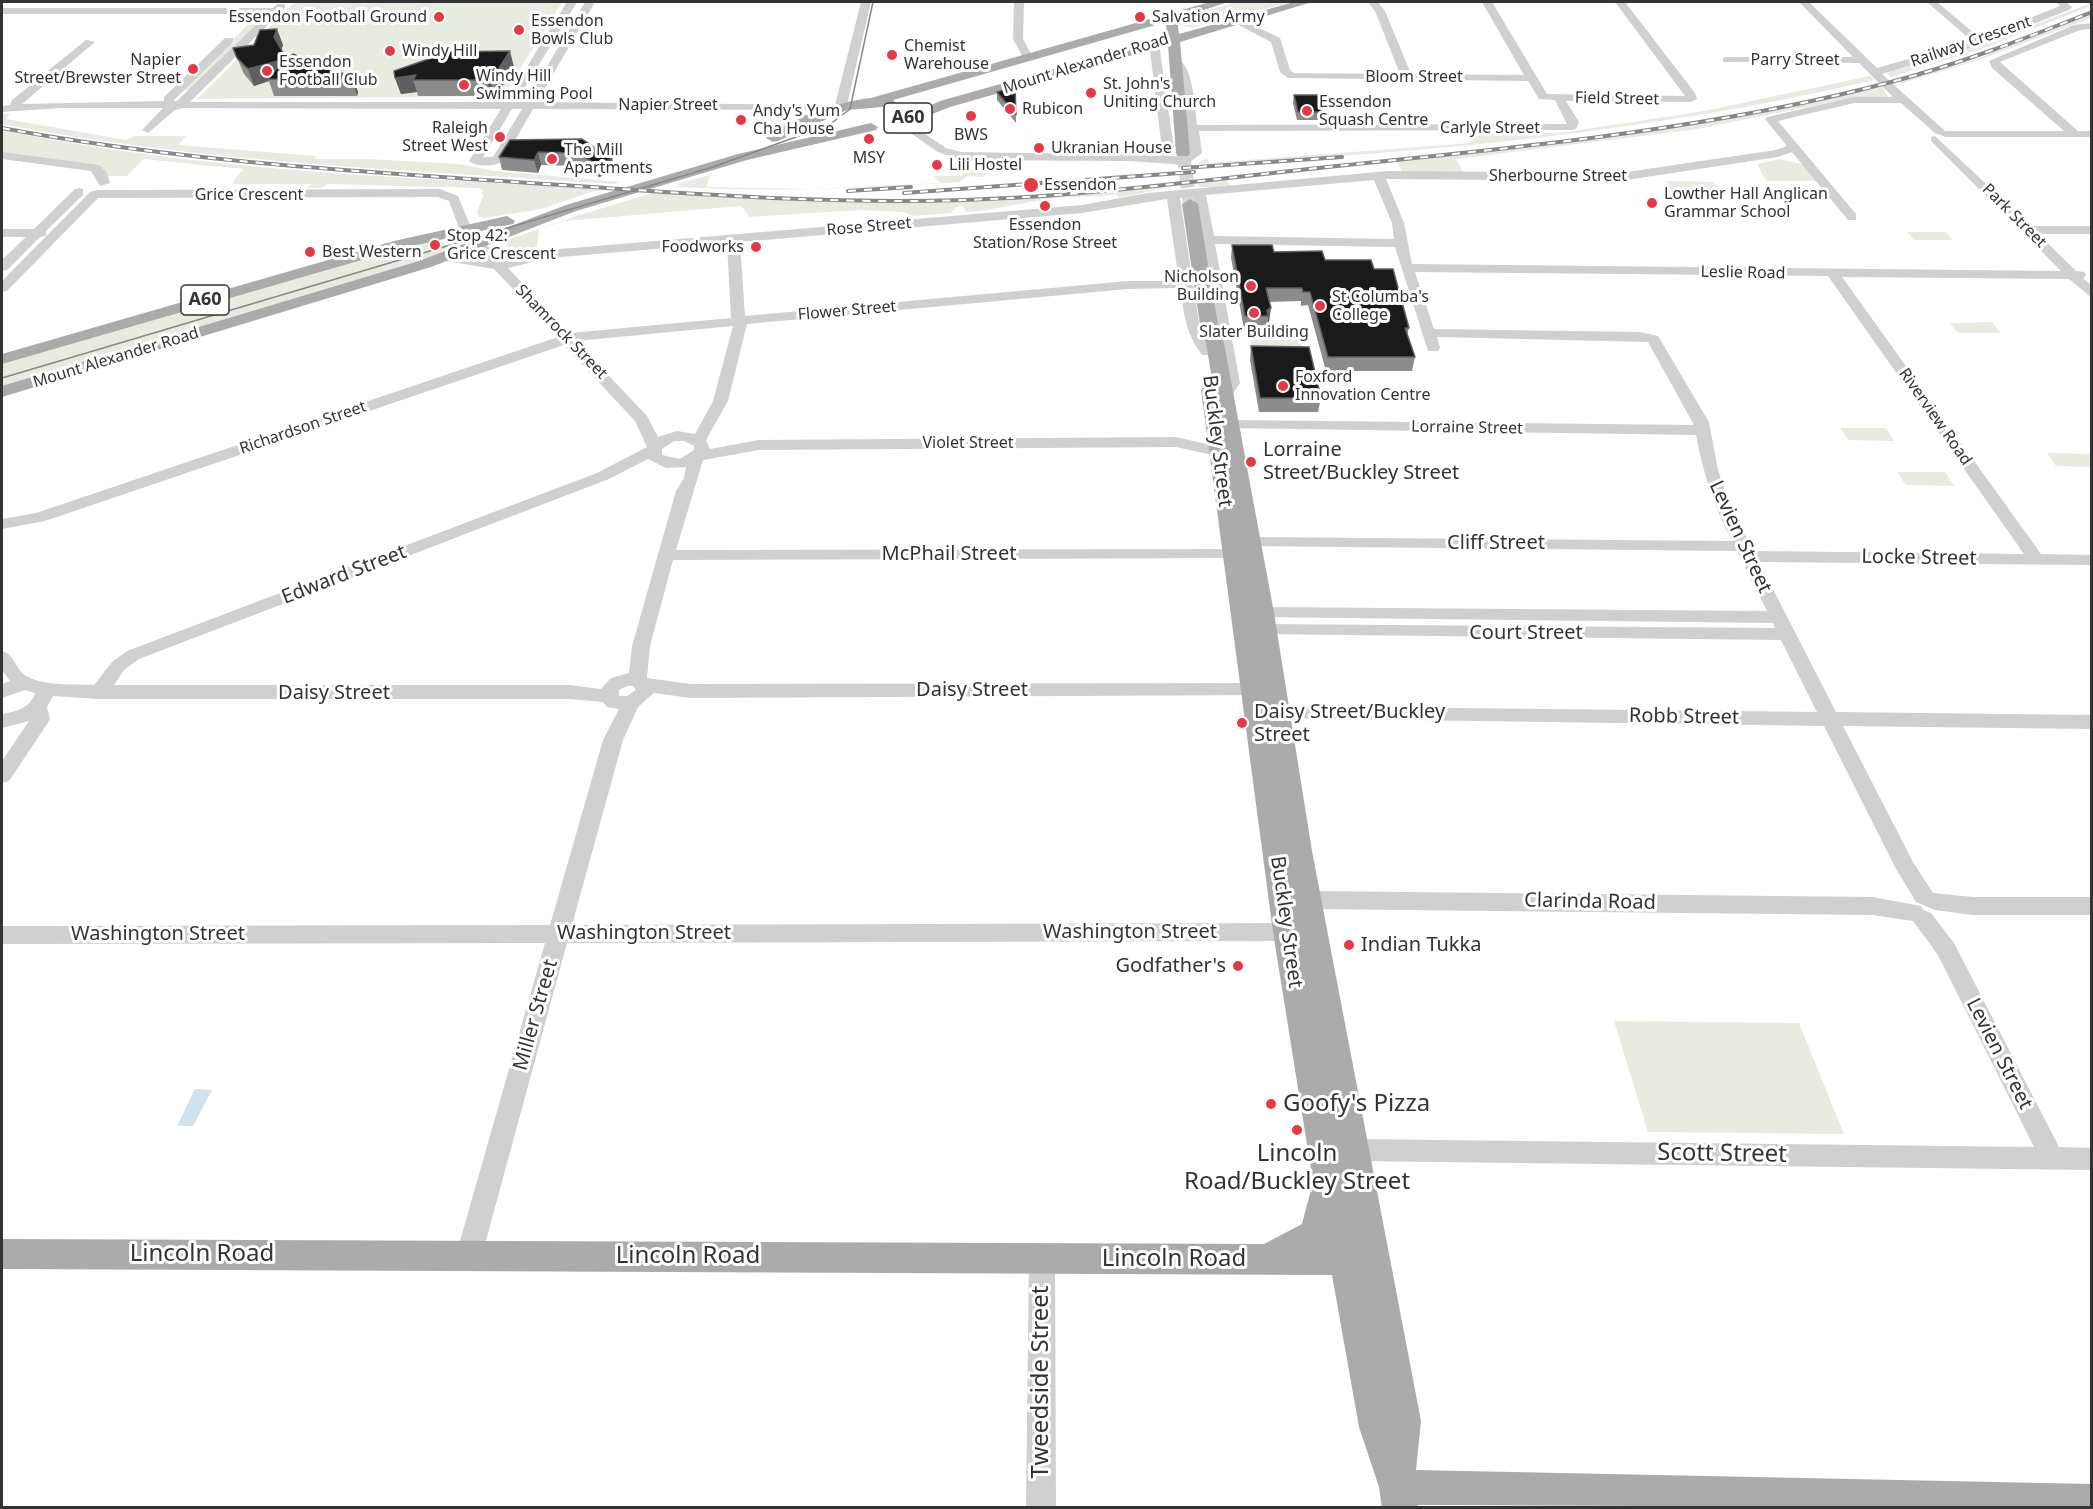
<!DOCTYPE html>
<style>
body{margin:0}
#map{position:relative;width:2093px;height:1509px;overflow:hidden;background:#fff;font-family:"Noto Sans",sans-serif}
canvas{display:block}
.frame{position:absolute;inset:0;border:3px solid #333;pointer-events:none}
</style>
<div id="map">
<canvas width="2093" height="1509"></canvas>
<div class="frame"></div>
</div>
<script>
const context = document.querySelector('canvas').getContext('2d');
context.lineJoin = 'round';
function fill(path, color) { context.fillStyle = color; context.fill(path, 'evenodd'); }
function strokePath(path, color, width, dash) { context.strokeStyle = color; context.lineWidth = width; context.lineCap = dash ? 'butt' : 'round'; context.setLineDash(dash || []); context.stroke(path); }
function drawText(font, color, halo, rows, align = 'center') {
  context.font = font + ' "Noto Sans",sans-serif'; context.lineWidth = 6; context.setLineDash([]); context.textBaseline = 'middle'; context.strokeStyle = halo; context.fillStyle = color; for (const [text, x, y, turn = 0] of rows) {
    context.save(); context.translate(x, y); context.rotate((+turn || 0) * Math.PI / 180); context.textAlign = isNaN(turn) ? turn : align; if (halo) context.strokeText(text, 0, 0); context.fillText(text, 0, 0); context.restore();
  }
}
fill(new Path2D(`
 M295 2H562L503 96 197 99Z
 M1238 2H1292L1191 28 1179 24 1185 16Z
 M2091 3V6L1982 49 1891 77 1887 73 1992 41Z
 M267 14 188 91 184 90 256 16Z
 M2091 14V18L1979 60 1903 83 1900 82 1974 60Z
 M1870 76 1874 80C1652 132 1424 154 1197 164L1207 158 1209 163 1471 143 1468 133H1559L1580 130 1704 111Z
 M1882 87 1888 97 1852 98 1698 129 1456 159 1465 175 1403 173 1397 162 1227 180 1232 187H1199L1197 183C1426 155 1656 137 1882 87Z
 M2 114H9L6 119 126 140 134 136H186L178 145 316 156 315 159H367L458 164 495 171 620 182 614 184C409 170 203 163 2 124Z
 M2 130C198 171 400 177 600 189L541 209 484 218 479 217 477 211 484 194H481L483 190 479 188 328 184 321 188H306L312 184H235L232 183 243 169 144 159 127 176H107L105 172 2 153Z
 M1780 159 1805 165 1817 181H1766L1757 164Z
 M961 168 993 174H985V177L967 176 960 182C862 189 773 192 675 187L680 185 676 184 710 175 707 187 814 189 941 183 933 176H962Z
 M1666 181 1713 182 1721 193 1673 192Z
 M1165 186 1166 188 1119 198 1116 194C1096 198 1075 196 1055 198 1023 202 997 210 966 212L963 206 956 207 951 213 913 216 904 212 859 210 750 217 741 206 565 221 539 229 537 247H545L513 250 502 242 573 217 656 192 946 203Z
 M1907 232H1946L1953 240H1914Z
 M437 239 453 250 420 263 2 389V363L327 266Z
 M1992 322 2001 333H1958L1950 323Z
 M1250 339 1301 340 1303 350H1252Z
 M1840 428H1886L1894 441 1848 440Z
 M2047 453 2091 454V467L2056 466Z
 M1897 472H1945L1954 486 1906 485Z
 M1614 1021 1799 1023 1844 1134 1648 1132Z`), '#e6ecdf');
fill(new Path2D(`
 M195 1089 212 1090 193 1126H177Z`), '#cfe2ee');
strokePath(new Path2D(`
 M1183 153 1190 204`), '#d6d6d6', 14, [14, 7]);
fill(new Path2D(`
 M567 2H577L516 102H526L585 2H595L537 102 835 105 861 2H871L847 105 839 110 533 109 503 161C496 167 476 167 469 161L501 109 183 108 175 110 148 133 142 130 163 108H60L2 112V106L10 105 12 100 86 40 95 42 22 104 164 101V97L225 38H233V42L173 101H177L267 14H2V8H273L277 4H285V8L190 102H505ZM512 109H522L493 157H483Z
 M1014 2H1024L1023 39 1033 57 1032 59H1024L1013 39Z
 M1368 2H1378L1385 11 1411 74 1524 75 1482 2H1492L1547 94 1685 96 1615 2H1625L1695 93 1697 99 1691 102 1566 101 1579 122 1576 129 1572 130 1199 131 1202 153 1186 165 1129 161 960 160 938 152 893 121 903 119 946 148 961 152 1151 155 1160 153 1162 149 1150 51 1153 42 1158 39 1163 42 1160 51 1174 149 1169 156 1183 157 1190 152 1180 79 1173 62 1178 59C1193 65 1195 109 1197 125L1567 124 1555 100 1539 99 1528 81 1288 78 1280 72 1271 42 1231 21 1240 19 1280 38 1290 70 1294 73 1400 74 1375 11Z
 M1799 2H1809L1877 68 1972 41 1927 2H1937L1980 38 2060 6 2056 2H2066L2072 7 2071 9 1983 44 1882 74 1945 131H2064L1992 68 1989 61 2074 25 2092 23V29L2080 30 2000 62 2078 131H2092V137H1946L1935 133 1901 103H1854L1778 121 1856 214V220H1848L1792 152 1778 157 1620 181 1386 179 1404 223 1411 259 1412 264 2061 271 1931 141V137L1935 136 2031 226H2092V234H2038L2076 271 2084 272 2086 275 2083 278 2092 286V298L2069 279 1842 277 2041 554 2092 555V565L1759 562 1836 712 2092 715V729L1843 726 1913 862 1933 893 1973 897H2092V915H1973L1935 910 1916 902 1895 867 1824 726 1270 718 1268 713 1270 708 1277 706 1817 712 1781 640 1259 634 1256 630 1259 626 1265 624 1775 628 1773 623 1257 617 1254 613 1263 607 1767 611 1737 551 1245 546 1243 542 1245 538 1251 537 1732 541C1714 506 1703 473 1696 435L1227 428 1224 425 1232 420 1694 425 1648 342 1437 337 1440 348 1438 351H1428L1395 247 1215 244 1240 383 1230 398H1220L1218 395 1226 383 1194 196 1180 198 1199 323 1205 339 1214 352 1212 355H1202C1186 334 1184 314 1180 289L1176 288 1128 289 747 324 728 401 706 440 710 449 759 440 1176 437 1224 448 1226 451 1224 454 1218 456 1176 447 759 450 703 460 676 550 1232 549 1238 550 1240 554 1238 558 673 560 650 646 647 678 691 684 1253 683 1260 685 1262 690 1260 695 691 698 654 693 638 707 623 740 572 925 1286 923 1294 926 1297 932 1294 938 1286 941 567 943 482 1255 478 1264 469 1268 460 1264 456 1255 545 943 2 944V926L550 925 603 740 619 709 607 707 603 702 570 699H99L53 696 47 707 50 719 47 724 9 781 2 783V761L29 721 2 728V714C15 712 31 708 35 693L25 690 2 698V684L10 681 2 670V651C15 654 16 672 28 677 47 686 73 684 94 685L112 662 127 651 597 473 647 447 635 421 564 345 45 521 2 529V519L36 513 558 337 494 269 440 260V254L485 260 473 245 479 241 484 242 502 262 549 250 1082 205 1148 193 1388 171 1620 173 1776 150 1787 146 1765 119 1767 117 1854 97H1893L1859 63 1723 62V58L1727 57H1853ZM1374 180 1392 223 1394 239 1214 236 1206 195ZM1167 199 1179 281H1128L745 316 740 242 1082 213ZM727 243 731 318 570 333 508 268 549 258ZM1415 272 1828 276 2024 554 1754 551 1729 503 1718 470 1709 422 1658 336 1639 332 1434 329ZM733 326 713 401 695 434 677 431 658 437 647 416 576 341ZM674 441H684L694 446V450L680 459 662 455V449ZM648 459 666 468 686 467 684 478 676 491 632 646 629 673 611 678 601 689 570 685H114L124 670 139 659 609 479ZM627 686H633L636 690 627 696H619V690Z
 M2 152 99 165 107 173 110 183 100 186 91 171 2 159Z
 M79 188 83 189V195L46 231V236L40 237 7 270 2 271V260L26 237H2V229H34L75 189Z
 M440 189 458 196 472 230 471 233H461L449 201 438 197 98 198 7 291 2 292V281L90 192 97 190Z
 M1309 891 1872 897 1921 906 1923 910 1931 913 1954 943 2059 1147 2092 1148V1170L1353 1161 1344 1158 1341 1150 1344 1142 1353 1139 2034 1147 1938 955 1913 921 1872 915 1309 909 1301 906 1298 900 1301 894Z
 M1042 1244 1051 1248 1055 1257 1056 1508H1026L1029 1257 1033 1248Z`), '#d0d0d0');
fill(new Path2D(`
 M1210 2H1228L1177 19 1179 34 1294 2H1312L1180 42 1190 153 1188 156H1178L1176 153 1168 45 950 107 907 124H897L895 121 940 101 1167 37 1166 22 893 100 896 103 894 106 847 110 778 141 773 142 766 138C783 119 846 100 871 98Z
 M871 123 878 127 876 130 747 160 576 211 431 267 2 397V386L419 261 566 205 738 154Z
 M1190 199 1198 204 1219 331 1224 343 1274 613 1312 851 1421 1421 1416 1470 2092 1484V1508L1418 1505V1508H1382L1379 1487 1359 1427 1332 1275 2 1269V1239L1264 1244 1302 1224 1313 1182 1273 932 1201 390 1204 386 1213 385 1206 343 1201 331 1182 204Z
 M507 216 515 221 513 224 403 248 2 364V354L394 241Z`), '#ababab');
strokePath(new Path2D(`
 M2 378 713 167 829 125 850 109 873 2`), '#888', 1.5);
const rail = new Path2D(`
 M2 128C177 161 353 171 530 183 675 192 820 205 965 200 1092 196 1219 178 1346 165 1524 147 1718 128 1891 82 1960 64 2026 38 2092 12
 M1183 168 1342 157
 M848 191 911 187
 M904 193 1194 172`);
strokePath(rail, '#888', 4);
strokePath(rail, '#fff', 2, [8]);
fill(new Path2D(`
 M283 45 281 50 286 58 352 76 358 92 357 96H274L269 81 254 86 244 74 233 48Z
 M514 67 498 93H494L491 96H418L417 92 401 94 395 78Z
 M1015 86 1016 123 997 100V92Z
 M1294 95 1322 112 1321 120H1297L1293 103Z
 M510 140 612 159 615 171 599 177 581 166 541 165 538 173 502 170 499 157Z
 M1232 245 1374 269 1409 328 1407 335 1415 357 1412 371H1326L1308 305 1301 306V301L1269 302V322L1268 323 1267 329H1244L1231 258Z
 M1251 346 1321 398 1318 412H1259L1250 360Z`), '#8c8c8c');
fill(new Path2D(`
 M277 29 283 45 280 53 274 37Z
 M510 51 514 67 498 93 494 76Z
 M285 59 268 79 269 81 254 86 248 69Z
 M416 75 413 80 417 92 401 94 395 78Z
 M352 76 358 92 357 96 352 80Z
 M489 76 494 93 491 96 487 80Z
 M538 152 541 165 538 173 534 160Z
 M612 159 615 171 599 177 596 164Z
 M1271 308 1269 322 1268 323V316L1267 310Z`), '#5f5f5f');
const building = new Path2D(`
 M277 29 274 37 286 58 294 54 308 64 352 76V80L268 79 285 59 248 69 237 58 233 48 254 45 260 30Z
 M510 51 494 76H489L487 80H413L416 75 395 78 394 71 449 52Z
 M1015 86 1016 115 997 92Z
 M1294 95H1318L1322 112H1298Z
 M582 139 612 159 596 164 578 153 538 152 534 160 499 157 510 140Z
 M1232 245H1272L1274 252 1322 251 1325 260H1371L1374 269H1393L1409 328H1405L1415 357H1328L1310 292H1303L1302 288H1266L1271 308 1267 310 1268 316H1245Z
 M1251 346 1309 347 1321 398H1260Z`);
fill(building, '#1a1a1a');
strokePath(building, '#5f5f5f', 1.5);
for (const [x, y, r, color] of [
 [439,17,6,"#e63946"],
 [1140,17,6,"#e63946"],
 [519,30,6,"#e63946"],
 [390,51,6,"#e63946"],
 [892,55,6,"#e63946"],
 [193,69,6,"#e63946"],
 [267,71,6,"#e63946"],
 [464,85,6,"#e63946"],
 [1091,93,6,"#e63946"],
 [1010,109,6,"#e63946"],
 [1307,111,6,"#e63946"],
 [971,116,6,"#e63946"],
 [741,120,6,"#e63946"],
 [500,137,6,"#e63946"],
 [869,139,6,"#e63946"],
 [1039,148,6,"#e63946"],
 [552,159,6,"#e63946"],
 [937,165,6,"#e63946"],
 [1031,185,8,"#e63946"],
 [1652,203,6,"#e63946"],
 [1045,206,6,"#e63946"],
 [435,245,6,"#e63946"],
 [756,247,6,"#e63946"],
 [310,252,6,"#e63946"],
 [1251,286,6,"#e63946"],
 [1320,306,6,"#e63946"],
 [1254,313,6,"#e63946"],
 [1283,386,6,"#e63946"],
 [1251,462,6,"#e63946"],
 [1242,723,6,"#e63946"],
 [1349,945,6,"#e63946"],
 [1238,966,6,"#e63946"],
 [1271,1104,6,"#e63946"],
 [1297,1130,6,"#e63946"]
]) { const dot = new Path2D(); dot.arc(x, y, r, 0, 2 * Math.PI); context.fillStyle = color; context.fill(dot); strokePath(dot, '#fff', 2); }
drawText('16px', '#333', '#fff', [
 ["Essendon Football Ground",427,17,"right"],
 ["Salvation Army",1152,17],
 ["Essendon",531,21],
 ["Bowls Club",531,39],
 ["Chemist",904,46],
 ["Warehouse",904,64],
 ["Windy Hill",402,51],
 ["Napier",181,60,"right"],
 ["Street/Brewster Street",181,78,"right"],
 ["Essendon",279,62],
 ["Football Club",279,80],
 ["Windy Hill",476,76],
 ["Swimming Pool",476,94],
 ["St. John's",1103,84],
 ["Uniting Church",1103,102],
 ["Essendon",1319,102],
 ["Squash Centre",1319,120],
 ["Rubicon",1022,109],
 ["Andy's Yum",753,111],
 ["Cha House",753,129],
 ["Raleigh",488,128,"right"],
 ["Street West",488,146,"right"],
 ["BWS",971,135,"center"],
 ["Ukranian House",1051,148],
 ["The Mill",564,150],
 ["Apartments",564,168],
 ["MSY",869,158,"center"],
 ["Lili Hostel",949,165],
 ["Essendon",1044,185],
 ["Lowther Hall Anglican",1664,194],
 ["Grammar School",1664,212],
 ["Essendon",1045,225,"center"],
 ["Station/Rose Street",1045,243,"center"],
 ["Stop 42:",447,236],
 ["Grice Crescent",447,254],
 ["Foodworks",744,247,"right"],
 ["Best Western",322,252],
 ["Nicholson",1239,277,"right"],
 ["Building",1239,295,"right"],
 ["St Columba's",1332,297],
 ["College",1332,315],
 ["Slater Building",1254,332,"center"],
 ["Foxford",1295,377],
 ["Innovation Centre",1295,395]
], 'left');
drawText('16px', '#333', '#fff', [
 ["Railway Crescent",1971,42,-19],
 ["Parry Street",1795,60],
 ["Mount Alexander Road",1086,64,-17],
 ["Bloom Street",1414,77],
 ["Field Street",1617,99,1],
 ["Napier Street",668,105],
 ["Carlyle Street",1490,128],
 ["Sherbourne Street",1558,176],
 ["Grice Crescent",249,195],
 ["Park Street",2014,216,45],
 ["Rose Street",869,227,-5],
 ["Leslie Road",1743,273,1],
 ["Flower Street",847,311,-5],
 ["Shamrock Street",561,332,46],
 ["Mount Alexander Road",116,358,-17],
 ["Riverview Road",1935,417,55],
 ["Richardson Street",303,428,-19],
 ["Lorraine Street",1467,428,1],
 ["Violet Street",968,443]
]);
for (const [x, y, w] of [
 [908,118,48],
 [205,300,48]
]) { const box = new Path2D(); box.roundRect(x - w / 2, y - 15, w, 30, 4.5); context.fillStyle = '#fff'; context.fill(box); strokePath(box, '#333', 1.5); }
drawText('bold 18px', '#333', null, [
 ["A60",908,118],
 ["A60",205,300]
]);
drawText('20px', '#333', '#fff', [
 ["Buckley Street",1217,441,83],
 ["Levien Street",1740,537,65],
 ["Cliff Street",1496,543],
 ["McPhail Street",949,554],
 ["Locke Street",1919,558,1],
 ["Edward Street",344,575,-21],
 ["Court Street",1526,633],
 ["Daisy Street",972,690],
 ["Daisy Street",334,693],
 ["Robb Street",1684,717,1],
 ["Clarinda Road",1590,902,1],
 ["Buckley Street",1286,922,82],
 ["Washington Street",1130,932],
 ["Washington Street",644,933],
 ["Washington Street",158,934],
 ["Miller Street",536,1015,-74],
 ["Levien Street",1999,1054,63]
]);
drawText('20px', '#333', '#fff', [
 ["Lorraine",1263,450],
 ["Street/Buckley Street",1263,473],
 ["Daisy Street/Buckley",1254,712],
 ["Street",1254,735],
 ["Indian Tukka",1361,945],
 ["Godfather's",1226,966,"right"]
], 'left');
drawText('24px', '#333', '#fff', [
 ["Goofy's Pizza",1283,1104],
 ["Lincoln",1297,1154,"center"],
 ["Road/Buckley Street",1297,1182,"center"]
], 'left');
drawText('24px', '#333', '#fff', [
 ["Scott Street",1722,1154,1],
 ["Lincoln Road",202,1254],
 ["Lincoln Road",688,1256],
 ["Lincoln Road",1174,1259],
 ["Tweedside Street",1041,1382,-90]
]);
</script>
